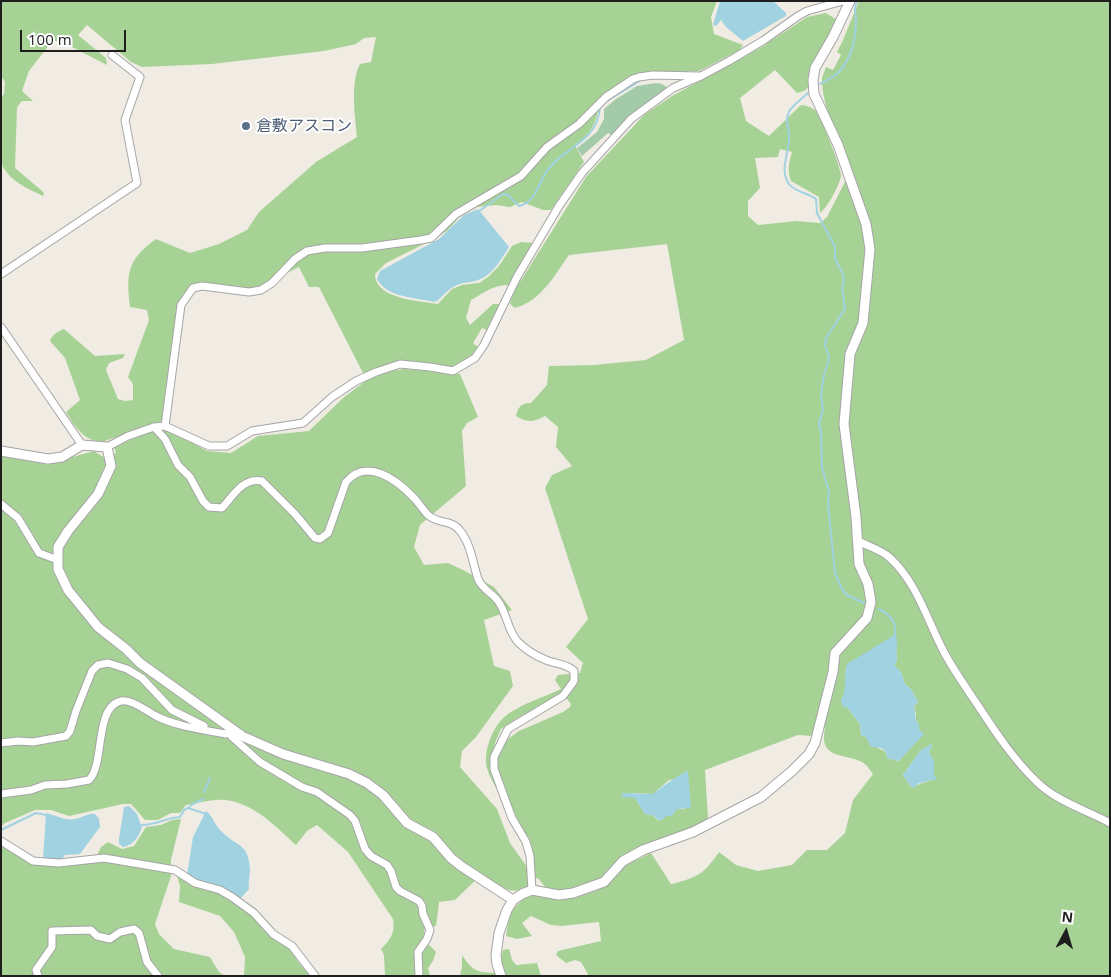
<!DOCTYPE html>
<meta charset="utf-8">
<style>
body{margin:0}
#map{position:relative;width:1111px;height:977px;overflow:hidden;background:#f0ece3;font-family:"Open Sans",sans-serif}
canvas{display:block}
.frame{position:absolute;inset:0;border:2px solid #1e1e1e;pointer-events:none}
.north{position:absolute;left:1041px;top:907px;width:50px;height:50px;-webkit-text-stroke:4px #fff;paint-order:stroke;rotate:6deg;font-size:14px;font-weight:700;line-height:20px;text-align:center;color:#1e1e1e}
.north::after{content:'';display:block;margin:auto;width:18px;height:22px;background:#1e1e1e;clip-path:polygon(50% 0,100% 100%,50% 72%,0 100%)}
.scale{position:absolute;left:20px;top:30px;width:106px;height:22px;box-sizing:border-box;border:2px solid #1e1e1e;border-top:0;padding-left:6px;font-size:15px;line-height:18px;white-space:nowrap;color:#1e1e1e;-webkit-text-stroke:4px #fff;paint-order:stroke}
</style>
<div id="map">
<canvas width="1111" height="977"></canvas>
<div class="frame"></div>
<div class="north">N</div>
<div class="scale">100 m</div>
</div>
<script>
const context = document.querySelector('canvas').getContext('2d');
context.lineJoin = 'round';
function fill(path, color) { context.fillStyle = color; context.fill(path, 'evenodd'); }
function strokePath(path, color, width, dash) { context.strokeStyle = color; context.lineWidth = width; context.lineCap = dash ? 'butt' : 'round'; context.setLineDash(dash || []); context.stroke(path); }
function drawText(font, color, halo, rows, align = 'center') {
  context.font = font + ' "Open Sans","Noto Sans JP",sans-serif'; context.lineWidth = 4; context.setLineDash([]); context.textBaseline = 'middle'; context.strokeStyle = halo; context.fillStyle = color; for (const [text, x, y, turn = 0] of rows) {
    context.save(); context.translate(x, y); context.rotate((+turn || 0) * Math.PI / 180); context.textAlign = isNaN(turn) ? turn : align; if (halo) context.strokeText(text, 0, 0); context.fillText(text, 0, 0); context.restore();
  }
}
fill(new Path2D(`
 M1 1H717L711 17 714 34 743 45 740 50 699 71 638 73 599 105C597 122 590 136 575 145L584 162 551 210H543L522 202 510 207 496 205 477 207 463 213 448 230 436 238 386 263 375 274C375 299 419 301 438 304L452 289 462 285 479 283 488 277 499 266 512 246 521 242 534 243 509 285C495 284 483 293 471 300L466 318 470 325 493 304H500L487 330 482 328 473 343 479 348 473 356 451 367 429 363 398 361 363 373 319 287H309L299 267 265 284 249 289 212 283 192 285 182 297 177 308 162 421 102 442C84 441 75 427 66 412L80 400 65 358 50 341C52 335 58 331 64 329L95 356 125 354 123 358 109 363 106 370 118 399 125 401 133 400V384L128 377 149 320 147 310 130 307C126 273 127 260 156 239L190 253 219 244 247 230 259 212 316 162 357 137C355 116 350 83 360 64L371 62 376 37 364 38 356 44 324 51 212 64 142 67 131 62 87 25 78 35 106 58 107 65 68 45 53 40 29 71 22 91 33 101H22L17 107 15 168 41 190 44 193 43 196C28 189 12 182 3 167 0 159 1 110 1 98L4 94 5 82 1 76Z
 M859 1H1110V976H589L581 962 575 960 566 963 556 955 558 951 601 941 599 922 562 926 551 925 531 916 522 923 532 936 517 939 506 936 509 917 513 909 523 899 533 893 558 898 576 897 596 891 623 866 651 853 671 884C697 878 704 874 719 852L736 865 758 871 792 865 807 850H827L845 833 853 800 873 774C870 770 866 764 862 762 845 753 818 760 825 728L817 726 812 736 798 735 705 770 708 818 694 828 650 844 602 877 584 886 559 892 546 888 538 878 529 881 528 887C509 897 498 884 481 875L455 900 439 902 436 926 425 927 423 938 436 952 433 961 428 968 430 976H385L384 955 381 949C391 939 395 933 393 919L348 852 317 825 307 831 296 845C275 826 254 803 225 800 213 799 198 803 186 805L180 813H171L158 820H145L131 804H123L69 816 51 810H35L5 823 1 826V455L51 463 94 451 106 459 116 453 114 447 147 433 165 430 178 435 207 451 231 453 258 436 309 431 343 398 368 379 391 371 404 369 460 374 478 417 467 423 462 431 466 486 420 525 414 547 424 565 448 563 465 571 494 587 512 610 484 620 494 666 510 671 513 686 476 737 462 751 460 767 497 809 510 843 525 864 529 874 528 842 506 794 496 764V759L505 741 519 731 563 712 570 707 571 704 567 699 555 697 516 719 501 729 495 743 491 759 500 795C495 785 487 774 486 763 485 746 494 724 508 714 522 704 544 697 561 689L555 680 558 675 580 673 583 663 566 647 588 619 545 488 552 475 572 466 556 447 558 427 545 416C535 422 527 423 516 416 518 407 521 403 531 403L547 385 549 366 594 365 646 360 684 340 667 244 569 255C554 276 541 301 515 308L510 304 513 293 586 177 644 115 672 96 760 48 807 17 826 13 837 20 809 87 804 91 797 93 775 70 740 98 746 121 769 136 801 105C805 105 811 107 815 110 820 114 842 170 841 176 839 186 828 207 820 213L819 197 791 181C787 170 789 163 792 152L780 149 778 157 755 158 760 188 748 201V216L758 225 796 221 820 223 827 217 850 172C841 146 821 105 822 78 823 74 825 71 826 67L833 70 841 55 837 52 843 40ZM896 650 897 661 893 665 901 672 905 684 911 689 918 702 914 706 916 714V720L919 725 911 747 899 761 887 758 886 752 874 746 866 737 861 735 860 724 847 707H843L841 701C846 691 847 682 845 671ZM932 746 929 752C932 763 937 768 931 780L911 787 903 775 920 751ZM682 774 685 809H677L659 821 652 815 645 814 635 798 629 793 653 794 669 780 676 779Z
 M181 819 171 860V876L155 924 159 934 174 949 210 957 219 972 225 976H1V849L4 846 32 863 94 861 101 847 108 842 122 849 134 846 146 827 161 825 172 820Z
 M177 876 190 884 216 892 247 910 290 948 298 962 310 976H244L245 957 234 932 220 916 179 902 180 886Z
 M509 949 512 960 516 965 537 963 541 976H460L462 966V955C472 970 475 972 493 973L501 958 503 950Z`), '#a7d295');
fill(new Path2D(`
 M656 83 662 84 668 88 643 105 611 135 608 133 582 156 577 148 597 132 604 119V109L616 99 637 86Z`), '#a3cba9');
fill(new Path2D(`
 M720 1H773L786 13V16L743 41 726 27 721 20 716 26 713 25Z
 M478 209 509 247C502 258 495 271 483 278 475 282 468 282 460 284 450 287 444 295 437 301L434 302C415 297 387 298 377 279L380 271 439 239 464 215Z
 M896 634C898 644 896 651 897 661L894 665 901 672 905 684 911 689 918 702 914 706 916 720 919 725V729L924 734 899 761 887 758 886 752 881 748 871 747 866 737 861 735 860 724 847 707H843L841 701C848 686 843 678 847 664Z
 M931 744 932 746 929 752 934 762V774L937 780H931L917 784 915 788 911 787 903 775 920 751Z
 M688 771 691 808 677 809 672 816H667L660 821 652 815 645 814 635 798 623 797 621 793 653 794C664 785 675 777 688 771Z
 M129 806 137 814 142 828C138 837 134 845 123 847L119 844V839L124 807Z
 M206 811C213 816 215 826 222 832 237 847 249 843 250 870 250 877 248 883 249 889L240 899 224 889 190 877 187 875 193 837Z
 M46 813C55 815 65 821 75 819 82 818 88 813 95 814L99 819 100 827 80 854 65 855 62 859 43 860Z`), '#a0d2e1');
strokePath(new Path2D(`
 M820 84C825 81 832 78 837 74 851 60 856 39 856 20 856 11 853 10 857 1
 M808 93C802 99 792 105 789 112 784 123 790 128 789 138 789 154 779 170 789 184 795 192 808 193 816 199L817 213 835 247V259L843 274 844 282 842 288 845 309 826 338 825 346 829 356 828 363 824 374 821 395 823 410 819 424 821 432 822 468 829 491 828 504 835 573 842 589 847 595 864 603
 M607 101 641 80
 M478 212 503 194H507L519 206C534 203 538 186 545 174 562 146 597 145 600 107
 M879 609C890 615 897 622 895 635
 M204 792 210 778
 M189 808 191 805 203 799
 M141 825C157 825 165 818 180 817L184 810 188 808 206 814
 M1 830 36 813 46 815`), '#a0d2e1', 2);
const minor = new Path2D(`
 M1 274 137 183 125 120 140 77 112 55
 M1 327 82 445
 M165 426 181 305 193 288 202 286 249 292 261 290 272 283 295 259 307 251 325 248H362L421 240 431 238 456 214 521 176 547 147 579 124 606 97 633 79 639 77 653 75 699 76
 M154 427 165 439 178 465 190 477 203 501 209 507 222 508C233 496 243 477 262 481L295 514 315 538 320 539 328 533 346 482C367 457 397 480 414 498 419 503 423 510 428 515 439 525 451 518 461 532 471 545 473 564 478 579 482 589 492 593 498 601 507 613 507 630 518 642 526 650 536 656 546 660 556 664 567 664 574 671V681L563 696 508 729 494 757V769L506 802 512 818 526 842 530 856 532 890
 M107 447 128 436 154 427 165 426 209 446H227L252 431 303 423 332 397 356 381 376 372 400 364 430 367 453 371 475 358 484 345 517 277 559 206 582 173 631 119 673 88 701 76 729 61 764 40 798 16 807 11 843 1
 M1 504 18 518 39 553 58 560
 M858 541C868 546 881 550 889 557 917 582 927 620 944 652 954 671 967 689 979 707 996 733 1014 760 1037 782 1056 801 1086 810 1110 823
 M229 733 232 737 260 762 302 787 317 792 350 815 355 821 365 849 371 856 387 865 391 871 396 887 400 891 419 901 422 906 423 914 430 930 427 939 418 952 419 976
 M1 743 18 741 33 742 66 736 70 731 76 711 92 671 98 665 108 663 127 669 142 678 172 710 204 726
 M1 794 31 790 45 785 67 784 89 780C105 765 94 707 121 701 132 699 146 711 156 716 175 726 204 730 226 734L231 729
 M1 841 33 861 59 863 104 858 175 870 195 883 220 890 232 897 254 913 273 934 292 946 315 976
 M38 976 36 970 52 947V931L91 930 97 936 110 939 120 932 134 929 139 933 147 962 158 976`);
const tertiary = new Path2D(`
 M1 451 48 459 62 457 82 445 107 447 111 466 98 494 68 531 58 547V569L68 590 98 627 126 649 140 663 242 736 283 754 349 774 367 783 383 795 407 823 433 837 451 858 461 866 513 900
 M501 976 497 964 496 955 499 933 507 910 513 900 522 894 532 890 559 895 573 893 604 882 623 861 643 850 693 832 761 797 792 771 809 754 815 743 833 672 835 653 867 618 871 602 868 584 859 564 856 517 844 424 850 354 863 323 870 249 866 224 838 145 814 94 813 80 815 68 833 37 850 1`);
strokePath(minor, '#a5a5a5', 9);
strokePath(tertiary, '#a5a5a5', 11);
strokePath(minor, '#fff', 7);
strokePath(tertiary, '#fff', 9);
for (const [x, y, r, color] of [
 [246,126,5,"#5c6f8a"]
]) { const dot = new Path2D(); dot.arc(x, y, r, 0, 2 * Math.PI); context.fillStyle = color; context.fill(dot); strokePath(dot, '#fff', 2); }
drawText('16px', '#4e5e75', '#fff', [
 ["倉敷アスコン",256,126]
], 'left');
</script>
